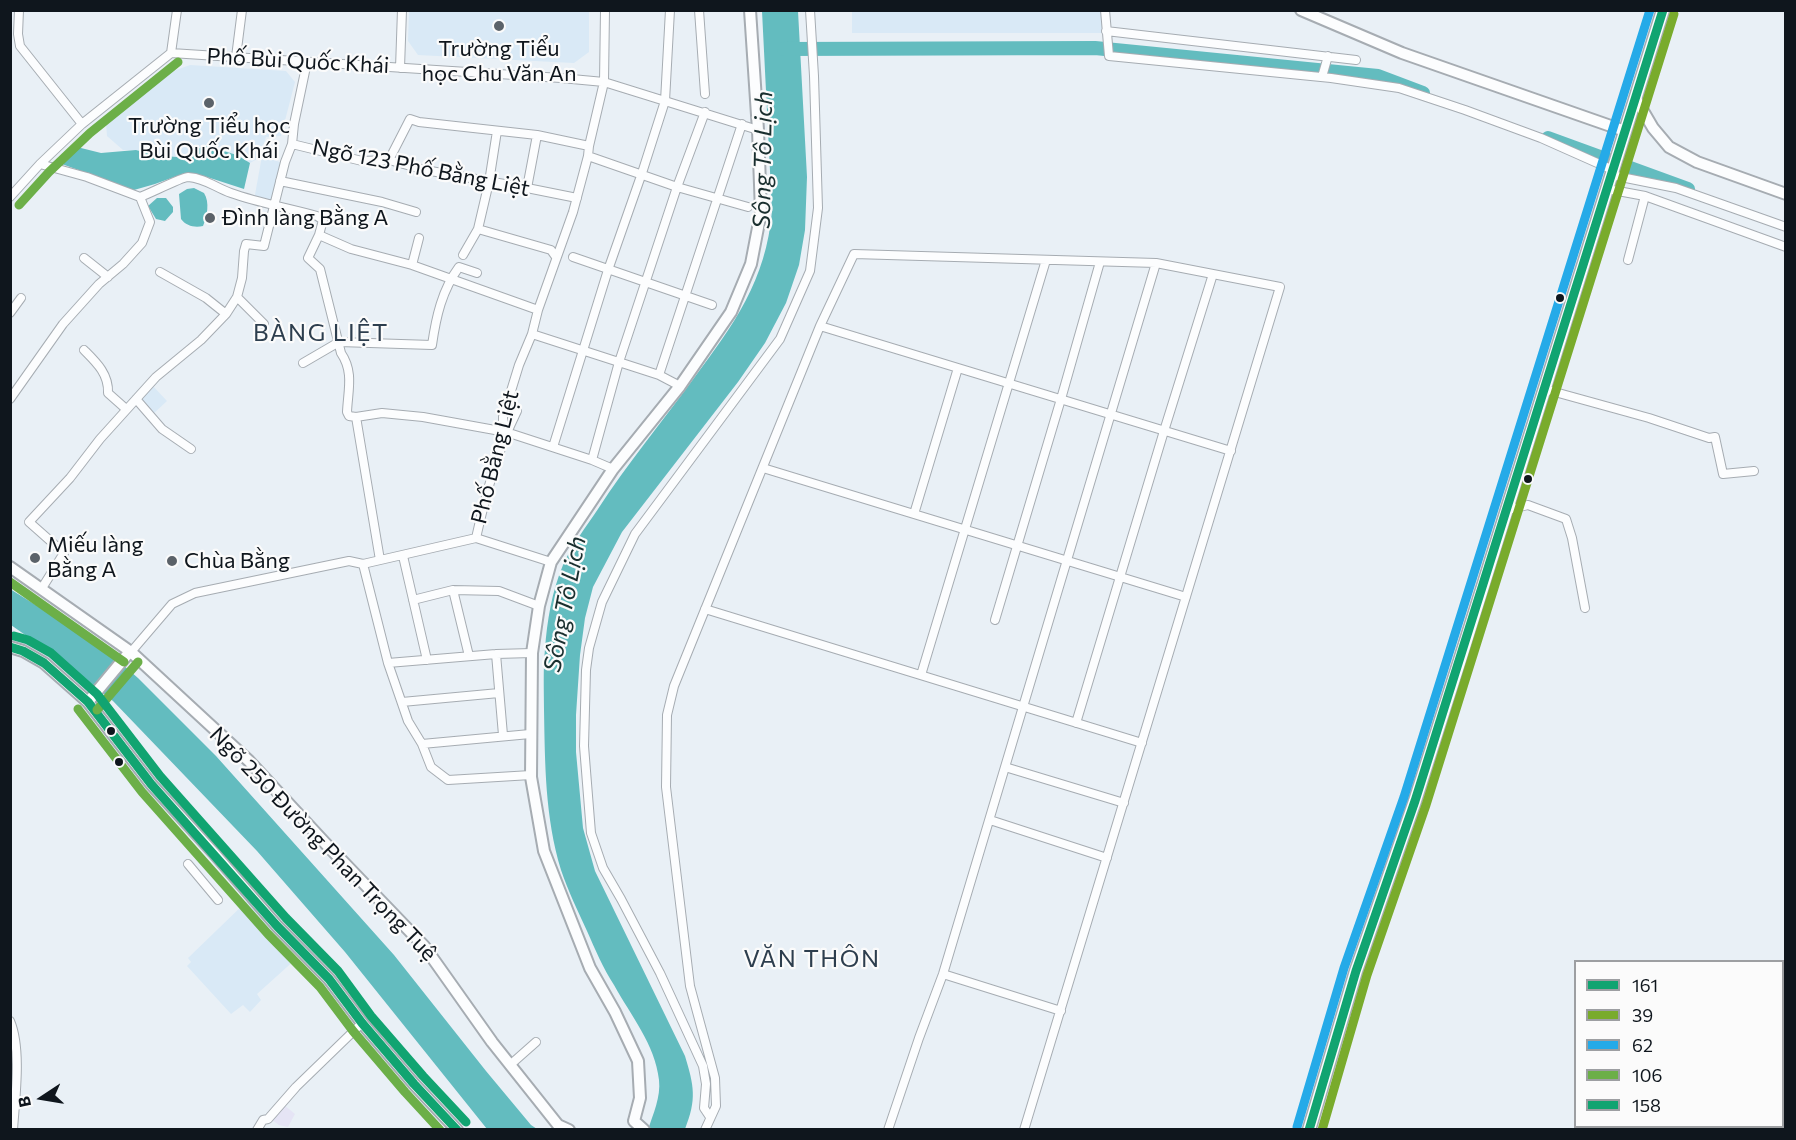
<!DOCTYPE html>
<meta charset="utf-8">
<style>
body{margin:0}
#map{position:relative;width:1796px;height:1140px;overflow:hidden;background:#e9f0f6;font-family:Commissioner,sans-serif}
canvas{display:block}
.frame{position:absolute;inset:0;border:12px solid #0f161d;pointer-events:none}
.legend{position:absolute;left:1574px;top:960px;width:210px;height:168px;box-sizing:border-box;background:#fbfbfb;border:2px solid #9d9fa2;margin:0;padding:8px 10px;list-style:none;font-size:18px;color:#0f161d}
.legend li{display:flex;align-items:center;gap:12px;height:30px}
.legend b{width:30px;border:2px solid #9d9fa2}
.north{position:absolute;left:12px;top:1068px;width:60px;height:60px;-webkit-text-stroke:4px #fbfbfb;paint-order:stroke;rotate:258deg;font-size:16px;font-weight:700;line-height:24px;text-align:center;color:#0f161d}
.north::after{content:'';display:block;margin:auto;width:21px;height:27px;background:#0f161d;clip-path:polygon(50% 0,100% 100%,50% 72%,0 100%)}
</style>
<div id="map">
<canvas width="1796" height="1140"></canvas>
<div class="frame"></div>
<ul class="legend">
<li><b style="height:8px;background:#11a471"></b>161</li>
<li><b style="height:8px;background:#79ab2c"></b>39</li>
<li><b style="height:8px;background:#25aae8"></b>62</li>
<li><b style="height:8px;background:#6caf48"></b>106</li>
<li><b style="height:8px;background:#11a471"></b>158</li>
</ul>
<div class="north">B</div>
</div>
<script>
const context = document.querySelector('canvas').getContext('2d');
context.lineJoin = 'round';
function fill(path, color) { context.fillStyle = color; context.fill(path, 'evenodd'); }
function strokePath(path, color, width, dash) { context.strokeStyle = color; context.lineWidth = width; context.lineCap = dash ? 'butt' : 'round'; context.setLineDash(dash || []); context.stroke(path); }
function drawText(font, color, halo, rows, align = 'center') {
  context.font = font + ' Commissioner,sans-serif'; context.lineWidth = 4.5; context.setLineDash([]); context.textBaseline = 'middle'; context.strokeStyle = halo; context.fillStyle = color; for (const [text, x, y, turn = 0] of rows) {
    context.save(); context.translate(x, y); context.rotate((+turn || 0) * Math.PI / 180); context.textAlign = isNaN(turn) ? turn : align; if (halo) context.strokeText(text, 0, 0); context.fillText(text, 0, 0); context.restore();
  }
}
fill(new Path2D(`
 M409 11H589V52L574 63 418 55 408 41Z
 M852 11H1103L1104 33H852Z
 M190 65 286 71 295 82 281 136 266 137 259 158 250 163 237 155 203 145 188 158 154 155 136 150H123L107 136 106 123 154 78Z
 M262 156 283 163 272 204 254 200Z
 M152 385 167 401 152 415 137 399Z
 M247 901 297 958 257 994 261 1000 250 1012 243 1005 231 1014 187 966 191 962 188 958Z`), '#d9e9f6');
fill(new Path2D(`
 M10 628 93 687 87 696C65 675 40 649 11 640Z
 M284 1105 295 1114 288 1127 279 1125 272 1120Z`), '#e5e4f5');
fill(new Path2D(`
 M762 11H798L807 177 805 230 799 265 786 303 765 343 738 382 622 532 593 587 585 618 580 655 576 715V752L583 828 595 871 685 1056C694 1086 697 1099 685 1129L648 1130C653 1114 661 1097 659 1080 655 1044 631 1016 614 985 603 968 595 949 587 931 578 911 568 891 561 870 545 817 545 764 544 710 544 690 543 669 545 649 547 621 552 591 563 565 572 545 586 527 598 509 627 464 662 422 694 378 734 324 766 281 772 211Z
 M203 145 237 155 250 163 244 189 207 177 185 173 155 184 134 190 59 163 73 146 101 153 136 150 154 155 188 158Z
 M194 188 204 193C210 202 207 217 203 226 195 228 186 226 181 219L179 194 187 189Z
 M157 198H166L173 207V212L165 221 156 219 148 206Z
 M10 589 100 645 138 678 216 756 394 955 486 1071 531 1125 537 1129H487L345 952 257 851 113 701 68 665 11 625Z`), '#63bcbf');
strokePath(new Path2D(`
 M784 49 1095 48 1378 76 1423 93
 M1548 138 1688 189`), '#63bcbf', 14);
const street = new Path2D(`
 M19 10 18 34 20 46 82 124
 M699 10 705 94
 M1105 10 1109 56 1331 78 1399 88 1465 110 1541 138 1613 170
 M1106 31 1356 60
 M171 53 177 10
 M236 57 242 10
 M400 68 402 10
 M1322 77 1328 56
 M292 144 362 161 389 160 425 170 527 188 577 198
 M588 156 677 187 748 207
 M389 160 410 119 419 122 537 135 589 146
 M40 164 87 177 140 197C149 194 182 177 188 177 205 178 216 188 231 193 259 203 289 208 317 216L323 220 319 235 308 258 320 269 341 353C354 372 348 390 347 412L349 416 356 417
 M1611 175 1676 188 1786 227
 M280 181 382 202 416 212
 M527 188 537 135
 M1607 189 1645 196 1786 247
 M10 197 40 164 82 124 171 53 561 78 604 82 758 130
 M478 229 551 250 556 257
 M319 235 351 249 412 265 538 310
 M463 255 478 229 489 182 497 131
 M573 257 712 305
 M84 258 108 277
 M1628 260 1645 196
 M412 265 419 238
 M160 272 206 298 226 314
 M237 297 264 324
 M10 313 21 298
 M820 326 1231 451
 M532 334 659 375 680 386
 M339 342 432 345C436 317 442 290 459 267L477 273
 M84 350C96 362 109 374 108 393L126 409
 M303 363 339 342
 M659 375 742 124
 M1544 389 1649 418 1709 438 1715 437 1723 474 1754 471
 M10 399 63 324 99 284 123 264 142 243 150 222 140 197
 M136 399 162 429 191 449
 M506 432 503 425V417L519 365 532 334 538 310 573 212 588 156 589 146 604 82 605 10
 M553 447 608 270 642 173 665 101 670 10
 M592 460 619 362 677 187 705 112
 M763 468 1186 597
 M1507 510 1528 505 1566 519 1572 538 1585 608
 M914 514 958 368
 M476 538 551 562
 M403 556 427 660
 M380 560 356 417 382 413 423 417 506 432 592 460 613 469
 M363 564 388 663 408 721 422 744 431 767 448 780 531 775
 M42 588 64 553 29 522 70 478 100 439 156 377 201 340 226 314 237 297 242 278 244 251 246 244 264 246 285 162 292 144 294 124 307 62
 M453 590 469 656
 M413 600 453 590 499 591 539 606
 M705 609 1142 743
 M995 620 1061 399 1100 262
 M131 652 172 604 195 593 349 561 363 564 476 538C486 494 497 451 517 411
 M496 654 503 735
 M388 663 496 654 532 653
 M921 675 1046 260
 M402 702 499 693
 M1076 723 1164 431 1213 274
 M422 744 530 734
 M1005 767 1124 803
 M990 820 1107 858
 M188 864 218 900
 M943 974 1061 1011
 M10 1021C22 1049 15 1099 13 1130
 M1782 1035 1786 1030
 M510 1065 536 1042
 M710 1117 704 1108 706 1084 703 1066 660 973 621 899 603 868 591 833 584 746 586 670 589 648 602 602 635 534 780 339 810 271 818 208 814 76 810 10
 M257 1130 263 1120 268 1119 296 1087 362 1023
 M705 1130 716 1106 715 1078 690 986 666 787 667 715 674 686 820 326 854 254 1156 263 1280 287 1024 1130
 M888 1130 919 1038 943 974 1156 263
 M1724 1130 1726 1126`);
const secondary = new Path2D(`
 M1301 10 1402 53 1625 131
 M1636 99 1653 128 1669 147 1697 162 1786 194
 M10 567 131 652 249 761 325 843 424 946 492 1042 558 1125 569 1130
 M10 647 23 651 44 663 88 702 151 784 213 852 277 926 329 979 362 1023 414 1084 457 1130
 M88 702 127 655 131 652
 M634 1121 640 1098 638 1061 615 1012 590 968 544 851 531 777 532 653 539 606 551 562 613 469 680 386 731 312 751 264 761 212 758 130 750 10
 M634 1121 644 1130`);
const primary = new Path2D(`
 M1309 1130 1356 971 1415 801 1460 660 1663 10`);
strokePath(street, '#a6acb2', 10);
strokePath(secondary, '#a6acb2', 14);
strokePath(primary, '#a6acb2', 15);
strokePath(street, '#fcfdfe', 8);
strokePath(secondary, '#fcfdfe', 10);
strokePath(primary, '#fcfdfe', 12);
strokePath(new Path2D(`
 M10 647 23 651 44 663 88 702 151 784 277 926 329 979 362 1023 414 1084 457 1130
 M1309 1130 1356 971 1415 801 1663 10`), '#11a471', 9);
strokePath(new Path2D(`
 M1322 1130 1367 975 1426 805 1674 14`), '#79ab2c', 9);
strokePath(new Path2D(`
 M1297 1127 1344 968 1404 797 1650 10`), '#25aae8', 9);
strokePath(new Path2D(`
 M19 205 49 172 90 133 178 62
 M10 582 124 662
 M78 709 142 792 268 934 320 987 353 1031 405 1092 440 1130
 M97 710 138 662`), '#6caf48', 9);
strokePath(new Path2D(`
 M14 636 28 640 51 653 97 694 160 776 286 918 338 971 371 1016 423 1076 466 1122`), '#11a471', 9);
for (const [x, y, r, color] of [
 [499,26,6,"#5b6269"],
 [209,103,6,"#5b6269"],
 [210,218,6,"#5b6269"],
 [1560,298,5,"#0f161d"],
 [1528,479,5,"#0f161d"],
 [35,558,6,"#5b6269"],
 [172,561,6,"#5b6269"],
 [111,731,5,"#0f161d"],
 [119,762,5,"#0f161d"]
]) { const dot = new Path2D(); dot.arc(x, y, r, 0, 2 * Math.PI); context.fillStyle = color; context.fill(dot); strokePath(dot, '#fbfbfb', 2); }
drawText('22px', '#0f161d', '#fbfbfb', [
 ["Trường Tiểu",499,49,"center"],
 ["học Chu Văn An",499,74,"center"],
 ["Trường Tiểu học",209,126,"center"],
 ["Bùi Quốc Khái",209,151,"center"],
 ["Đình làng Bằng A",222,218],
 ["Miếu làng",47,545],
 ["Bằng A",47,570],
 ["Chùa Bằng",184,561]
], 'left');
drawText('22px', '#0f161d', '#fbfbfb', [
 ["Phố Bùi Quốc Khái",298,61,3],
 ["Ngõ 123 Phố Bằng Liệt",421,168,11],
 ["Phố Bằng Liệt",495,457,-76],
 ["Ngõ 250 Đường Phan Trọng Tuệ",323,844,46]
]);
drawText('italic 24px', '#1a2f2f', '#fbfbfb', [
 ["Sông Tô Lịch",763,160,-89],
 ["Sông Tô Lịch",565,604,-79]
]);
context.letterSpacing = '1.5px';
drawText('24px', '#2d3e4e', '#fbfbfb', [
 ["BÀNG LIỆT",321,333],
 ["VĂN THÔN",812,959]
]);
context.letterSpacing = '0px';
</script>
